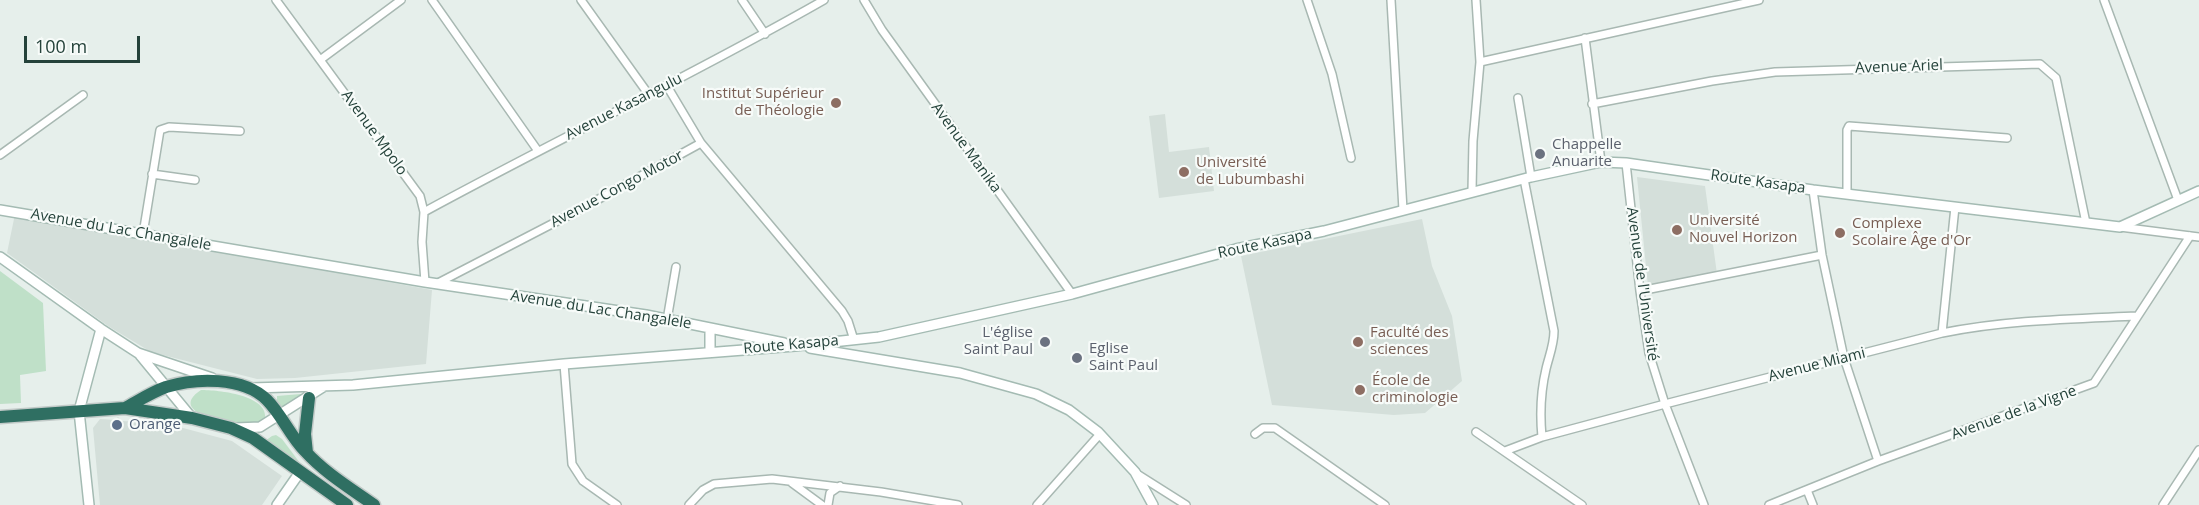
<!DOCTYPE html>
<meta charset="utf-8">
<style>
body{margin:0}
#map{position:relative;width:2199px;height:505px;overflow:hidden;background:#e6efeb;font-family:"Open Sans",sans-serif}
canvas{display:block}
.scale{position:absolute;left:24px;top:36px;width:116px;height:27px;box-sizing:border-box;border:3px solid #24423a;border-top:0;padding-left:8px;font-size:18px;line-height:21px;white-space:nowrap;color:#24423a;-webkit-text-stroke:4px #f7fbf9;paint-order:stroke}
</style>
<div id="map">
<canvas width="2199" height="505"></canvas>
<div class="scale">100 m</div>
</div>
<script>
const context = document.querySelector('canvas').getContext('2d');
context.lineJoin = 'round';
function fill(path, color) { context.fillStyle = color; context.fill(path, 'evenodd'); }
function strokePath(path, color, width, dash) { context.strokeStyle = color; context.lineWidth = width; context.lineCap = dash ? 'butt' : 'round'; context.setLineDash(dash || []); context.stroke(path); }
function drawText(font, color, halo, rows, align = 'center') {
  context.font = font + ' "Open Sans",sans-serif'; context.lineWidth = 4.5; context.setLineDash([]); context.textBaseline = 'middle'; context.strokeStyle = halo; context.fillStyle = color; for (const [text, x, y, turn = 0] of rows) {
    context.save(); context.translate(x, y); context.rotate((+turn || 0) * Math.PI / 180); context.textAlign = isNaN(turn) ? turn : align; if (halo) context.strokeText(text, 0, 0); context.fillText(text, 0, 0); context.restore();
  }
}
fill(new Path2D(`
 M1165 114 1169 152 1209 147 1214 191 1159 198 1149 116Z
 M1637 177 1705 186 1717 274 1648 286Z
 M15 214 432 290 426 364 295 378 257 379 151 352 108 326 7 253Z
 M1422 219 1432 266 1452 316 1462 381 1425 413 1394 415 1272 405 1241 256Z
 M118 417 122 421 168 424 232 441 282 476 262 505H100L93 428 100 419 115 420Z`), '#d4dfda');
fill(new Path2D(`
 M0 271 43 303 46 371 20 375 21 403 0 404Z
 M201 390C218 390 269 395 265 419L250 428C236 425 164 414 201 390Z
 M301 394 303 397 282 409 277 403V396Z
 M276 435 282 439 300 463 317 479 265 441 272 436Z`), '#bfe0c8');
const street = new Path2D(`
 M276 0 420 196 424 212 422 242 425 282
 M432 0 538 151
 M581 0 649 95
 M742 0 765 34
 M864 0 882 30 1072 294
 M1307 0 1332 74 1351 158
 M1391 0 1403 210
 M2104 0 2178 200
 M1585 38 1601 162
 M320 60 401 0
 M1480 62 1759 0
 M667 86 701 143
 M1518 98 1531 177
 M1592 104 1712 81 1775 72 2040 64 2056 78 2086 223
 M0 155 83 95
 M1626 163 1640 291 1649 353 1665 404 1704 505
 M152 174 195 180
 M1524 179 1554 331C1554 345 1549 356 1546 369 1541 390 1540 416 1542 437
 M1813 190 1822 255 1844 358 1878 461
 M1472 191 1473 141 1480 62 1476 0
 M1847 193V130L1849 126 2007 138
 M424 212C556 140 693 75 824 0
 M2120 227 2199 237
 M143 234 160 130 169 127 240 131
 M438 283 575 212 701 143 842 311 848 321 854 340
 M1640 291 1822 255
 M667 320 676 267
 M1942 333 1955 207
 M564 364 572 464 583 481 617 505
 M1476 432 1582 505
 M1255 434 1263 428H1275L1385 505
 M1505 451 1542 437 1665 404 1942 333C2006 320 2070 319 2136 316
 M1137 474 1186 505
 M792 483 822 505
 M1807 490 1813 505
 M689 505 703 490 714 484 772 479 881 492 958 505
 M828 505 830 493 840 486
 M1037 505 1100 434
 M1769 505 1878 461 2094 383 2190 236
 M2163 505 2199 450`);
const secondary = new Path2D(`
 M0 210 425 282 646 315 784 343
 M0 257 101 329 138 353 212 378
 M810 348 960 373 1036 394 1069 410 1098 432 1135 472 1153 505
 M710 352V328
 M140 355 192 418
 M251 388 353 385 564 364 795 346 879 337 1072 294 1236 249 1324 231 1531 177 1601 162 1626 163 1813 190 2120 227 2199 191
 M236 428 260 427 323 387
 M89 505 79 411 101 329
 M277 505 300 472`);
const highway = new Path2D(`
 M125 408C138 401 152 392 166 387 195 378 243 376 267 400 282 415 290 436 305 451 325 473 350 488 374 505
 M0 417 125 408 192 418 231 428 253 438 347 505
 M307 453 305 434 309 398`);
strokePath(street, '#a8b8b2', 10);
strokePath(secondary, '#a4bbb3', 12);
strokePath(highway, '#c2cac8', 15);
strokePath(street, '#fff', 7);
strokePath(secondary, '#fff', 9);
strokePath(highway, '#2f6f62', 12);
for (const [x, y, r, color] of [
 [836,103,6,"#8d6e63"],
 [1540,154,6,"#6b7280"],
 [1184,172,6,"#8d6e63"],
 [1677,230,6,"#8d6e63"],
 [1840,233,6,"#8d6e63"],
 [1045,342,6,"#6b7280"],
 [1358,342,6,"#8d6e63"],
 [1077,358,6,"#6b7280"],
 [1360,390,6,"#8d6e63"],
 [117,425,6,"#5c6f8a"]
]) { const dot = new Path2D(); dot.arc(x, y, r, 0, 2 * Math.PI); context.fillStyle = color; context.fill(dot); strokePath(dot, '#f7fbf9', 2); }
drawText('15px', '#24423a', '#f7fbf9', [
 ["Avenue Ariel",1899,67,-2],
 ["Avenue Kasangulu",624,107,-27],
 ["Avenue Mpolo",374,133,54],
 ["Avenue Manika",966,148,54],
 ["Route Kasapa",1758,182,8],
 ["Avenue Congo Motor",617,189,-28],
 ["Avenue du Lac Changalele",121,230,10],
 ["Route Kasapa",1265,244,-12],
 ["Avenue de l'Université",1642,284,82],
 ["Avenue du Lac Changalele",601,310,9],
 ["Route Kasapa",791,345,-5],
 ["Avenue Miami",1817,365,-14],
 ["Avenue de la Vigne",2014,413,-20]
]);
drawText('15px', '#785e54', '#f7fbf9', [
 ["Institut Supérieur",824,94,"right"],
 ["de Théologie",824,111,"right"],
 ["Université",1196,163],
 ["de Lubumbashi",1196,180],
 ["Université",1689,221],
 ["Nouvel Horizon",1689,238],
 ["Complexe",1852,224],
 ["Scolaire Âge d'Or",1852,241],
 ["Faculté des",1370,333],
 ["sciences",1370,350],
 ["École de",1372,381],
 ["criminologie",1372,398]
], 'left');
drawText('15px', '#5b616d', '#f7fbf9', [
 ["Chappelle",1552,145],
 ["Anuarite",1552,162],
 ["L'église",1033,333,"right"],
 ["Saint Paul",1033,350,"right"],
 ["Eglise",1089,349],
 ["Saint Paul",1089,366]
], 'left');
drawText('15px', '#4e5e75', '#f7fbf9', [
 ["Orange",129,425]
], 'left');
</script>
